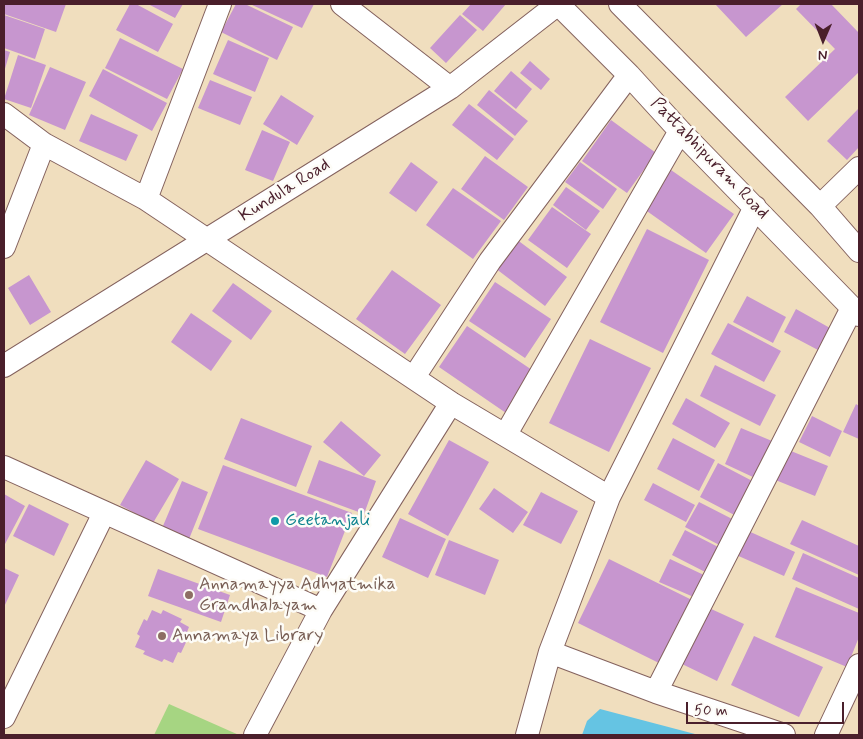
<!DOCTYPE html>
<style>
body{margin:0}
#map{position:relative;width:863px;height:739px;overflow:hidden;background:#f0debe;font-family:Mynerve,sans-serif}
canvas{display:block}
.frame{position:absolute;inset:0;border:5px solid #4a1f2b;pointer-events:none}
.north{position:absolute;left:798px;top:15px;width:50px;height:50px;-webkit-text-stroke:4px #fdfcf7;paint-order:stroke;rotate:181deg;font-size:14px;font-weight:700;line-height:20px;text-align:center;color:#4a1f2b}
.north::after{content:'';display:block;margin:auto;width:18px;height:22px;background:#4a1f2b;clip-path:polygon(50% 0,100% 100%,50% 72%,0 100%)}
.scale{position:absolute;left:686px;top:702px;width:158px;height:22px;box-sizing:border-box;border:2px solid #4a1f2b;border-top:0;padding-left:6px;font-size:15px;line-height:18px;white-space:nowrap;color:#4a1f2b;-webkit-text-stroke:4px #fdfcf7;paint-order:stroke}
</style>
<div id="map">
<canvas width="863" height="739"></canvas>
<div class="frame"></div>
<div class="north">N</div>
<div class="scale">50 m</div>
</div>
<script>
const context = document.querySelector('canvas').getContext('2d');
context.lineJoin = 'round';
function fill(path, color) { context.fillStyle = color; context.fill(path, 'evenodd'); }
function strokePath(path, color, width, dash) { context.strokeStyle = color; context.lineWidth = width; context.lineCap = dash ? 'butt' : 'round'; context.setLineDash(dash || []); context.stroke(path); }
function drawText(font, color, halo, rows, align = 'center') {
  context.font = font + ' Mynerve,sans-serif'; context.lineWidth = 5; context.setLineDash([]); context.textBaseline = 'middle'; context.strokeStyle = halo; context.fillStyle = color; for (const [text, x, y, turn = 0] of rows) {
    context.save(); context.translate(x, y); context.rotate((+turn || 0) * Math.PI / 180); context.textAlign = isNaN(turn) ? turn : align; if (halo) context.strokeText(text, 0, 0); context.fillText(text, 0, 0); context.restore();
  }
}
fill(new Path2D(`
 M169 704 239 735H154Z`), '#a6d582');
fill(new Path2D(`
 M600 709 695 734 697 735H582L587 721Z`), '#65c4e3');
fill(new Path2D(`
 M4 4H66L56 32 4 14Z
 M130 4H136L173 24 158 52 116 30Z
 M148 4H183L175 18Z
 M236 4H245L293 27 277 60 221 32Z
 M250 4H314L302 28Z
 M471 4H506L483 31 462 14Z
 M715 4H783L746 37Z
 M801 4H831L859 33V72L808 121 785 97 835 49 796 9Z
 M4 15 45 29 35 59 4 48Z
 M460 15 477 30 446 63 430 48Z
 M120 38 183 69 167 99 105 68Z
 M228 40 269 58 255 92 213 74Z
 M4 50 10 52 4 72Z
 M18 55 46 65 31 108 4 99Z
 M530 61 550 79 541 90 520 73Z
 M50 67 86 82 65 130 29 115Z
 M103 69 167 103 152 131 89 96Z
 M511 71 532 89 516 109 494 91Z
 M210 80 252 97 240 125 198 108Z
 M489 90 528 121 515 136 477 105Z
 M281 95 314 116 297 145 263 124Z
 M469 104 514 139 497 160 452 125Z
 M859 108V147L847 160 827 141Z
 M91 114 138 135 126 161 79 141Z
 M611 120 656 153 627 193 582 161Z
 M262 130 290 142 273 181 245 170Z
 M485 156 528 187 504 220 461 189Z
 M411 162 438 182 416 212 389 193Z
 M580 162 617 189 603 209 565 182Z
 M671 170 734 214 706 253 644 209Z
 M566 187 600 211 586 230 553 205Z
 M453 188 501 221 473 259 426 225Z
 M552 207 591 234 567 268 528 240Z
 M647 229 709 260 663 353 600 322Z
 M516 239 567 277 545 306 495 268Z
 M392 270 441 305 405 354 356 319Z
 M29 275 51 312 30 325 8 288Z
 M495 282 551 319 525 358 469 321Z
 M233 283 272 311 251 340 212 311Z
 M747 296 786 317 773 343 733 322Z
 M796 309 830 328 818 350 784 332Z
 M191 313 232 341 211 371 171 342Z
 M728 323 781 351 764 382 711 354Z
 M467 326 535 372 506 413 439 367Z
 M590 339 651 368 609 452 549 423Z
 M715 365 776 395 760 426 700 396Z
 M686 398 730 423 715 448 672 424Z
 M856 404 859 406V439L843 432Z
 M812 416 842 431 830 457 799 442Z
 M241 418 312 446 296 487 224 459Z
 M341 421 381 455 364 476 323 442Z
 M741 428 772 441 755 478 725 464Z
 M673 438 715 460 699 491 657 469Z
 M449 440 489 462 448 536 408 514Z
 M786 449 828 466 815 496 773 479Z
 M146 460 179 479 153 523 120 505Z
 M319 460 376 481 364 514 307 493Z
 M718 463 760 485 742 519 700 497Z
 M223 465 352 513 327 577 198 529Z
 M182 481 208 492 187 544 160 533Z
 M653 483 695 505 686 522 644 500Z
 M494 488 528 512 513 533 479 509Z
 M541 492 578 511 561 544 523 525Z
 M4 494 25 506 4 546Z
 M699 502 740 523 727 549 685 527Z
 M29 504 69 524 54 556 13 536Z
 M400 518 446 539 428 578 382 557Z
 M802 520 859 546V575L790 544Z
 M685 530 724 550 711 575 672 555Z
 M746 530 795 552 784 576 734 554Z
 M449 540 499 560 485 595 435 575Z
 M803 553 859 578V609L792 579Z
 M609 559 692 600 661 664 578 623Z
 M670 559 706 576 696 598 659 582Z
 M4 568 19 575 4 607Z
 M158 569 230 595 221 622 148 596Z
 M796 587 859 613V637L847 667 775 637Z
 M709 608 744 624 717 681 682 664Z
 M152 610 161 614 163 610 182 619 180 622 189 627 185 637 188 638 181 653 178 652 173 663 164 659 162 662 143 654 145 651 135 647 140 636 137 634 144 619 147 621Z
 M754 636 823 667 799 717 731 685Z`), '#c796cf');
const minor = new Path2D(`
 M342 4 450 88
 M558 4 629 75 680 131 859 315
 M620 4 820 206 859 251
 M4 114 44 144 146 199 451 403 609 497
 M146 199 220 4
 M820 206 859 168
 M4 247 44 144
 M4 366 450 88 558 4
 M414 377 490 261 629 75
 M506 434 680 131
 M4 467 321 610
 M550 652 656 692 784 735
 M656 692 852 308
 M4 717 104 513
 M255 735 321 610 451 403
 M527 735 550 652 609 497 755 207
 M826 735 859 665`);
strokePath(minor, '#84625e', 24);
strokePath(minor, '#fff', 22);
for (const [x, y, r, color] of [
 [275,521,5,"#0f9aa8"],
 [189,595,5,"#8d6e63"],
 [162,636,5,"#8d6e63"]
]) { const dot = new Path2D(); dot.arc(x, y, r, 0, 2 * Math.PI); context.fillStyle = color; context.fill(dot); strokePath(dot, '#fdfcf7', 2); }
drawText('18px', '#4a1f2b', '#fdfcf7', [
 ["Pattabhipuram Road",709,159,46],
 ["Kundula Road",285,191,-32]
]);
drawText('18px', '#0d838f', '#fdfcf7', [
 ["Geetanjali",285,521]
], 'left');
drawText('18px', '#785e54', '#fdfcf7', [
 ["Annamayya Adhyatmika",199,585],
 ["Grandhalayam",199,606],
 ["Annamaya Library",172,636]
], 'left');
</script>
